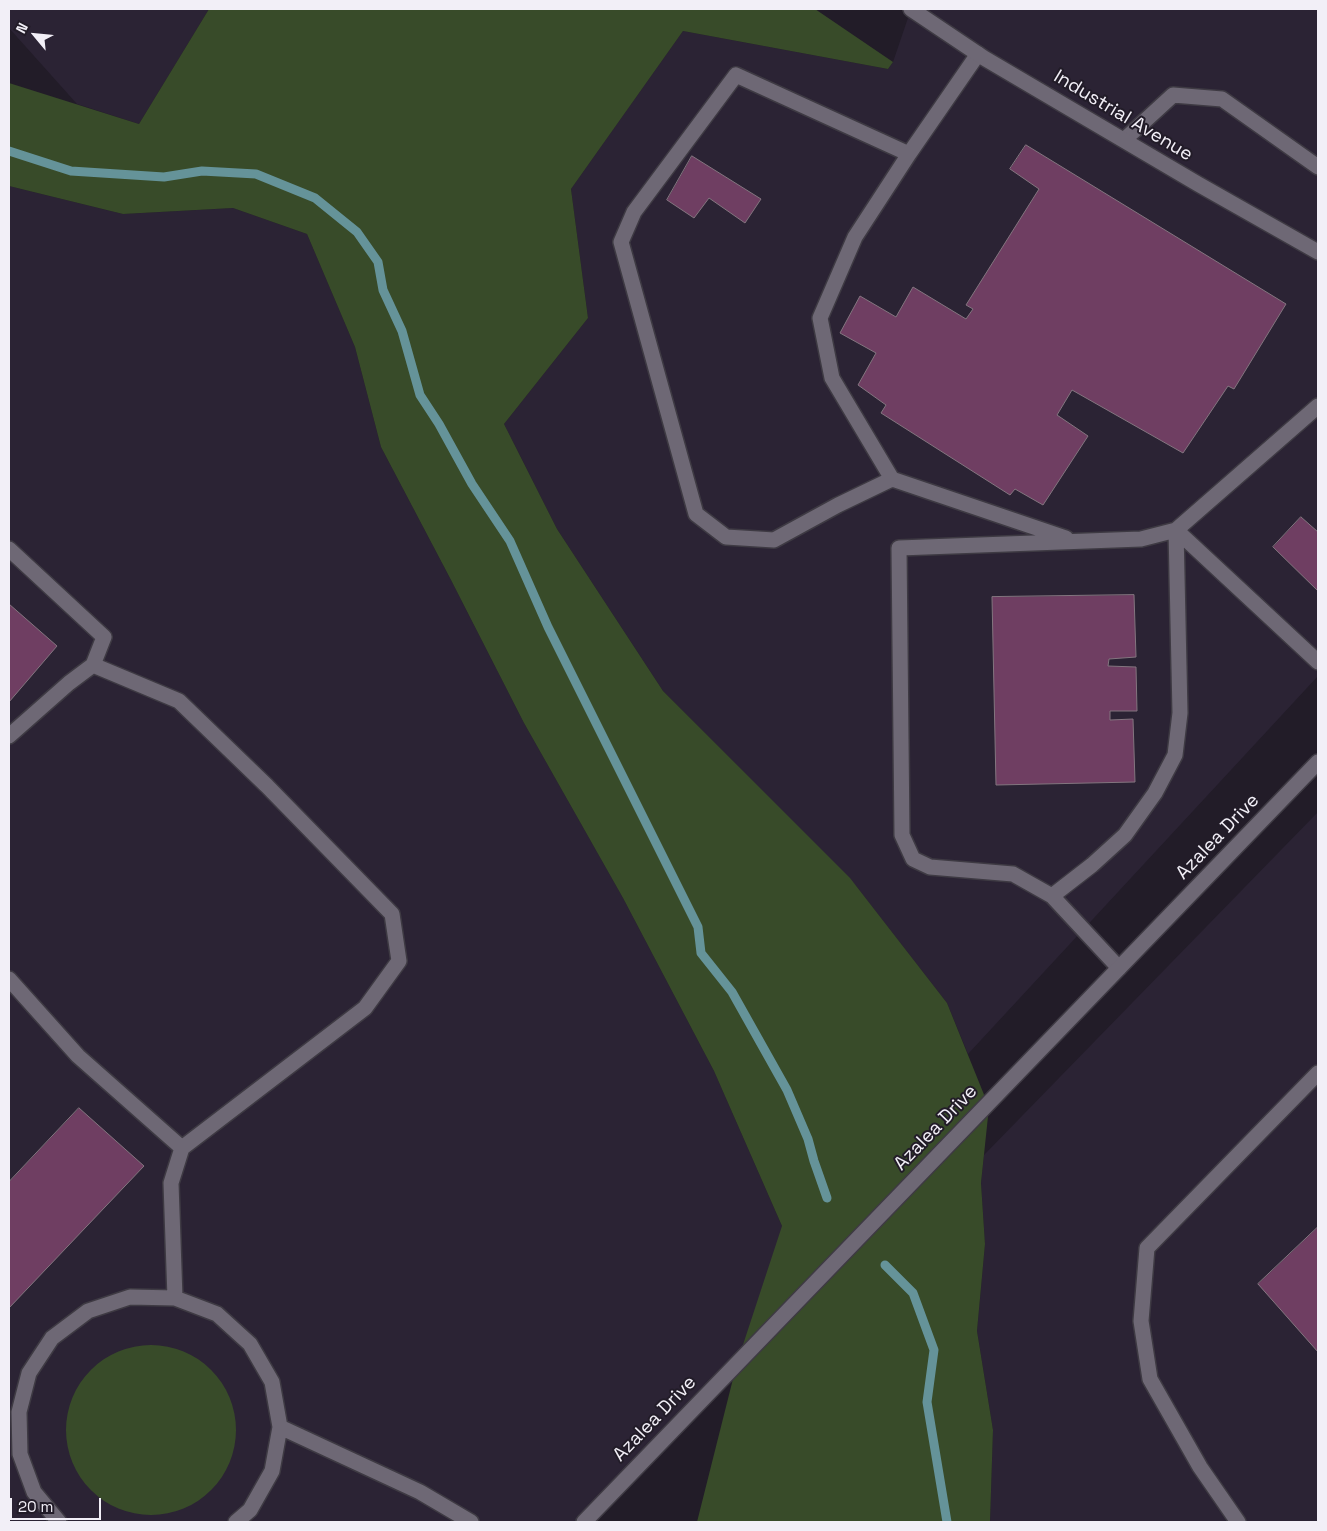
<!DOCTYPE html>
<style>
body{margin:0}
#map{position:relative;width:1327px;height:1531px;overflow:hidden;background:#221c28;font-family:"Space Grotesk",sans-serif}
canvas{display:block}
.frame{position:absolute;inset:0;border:10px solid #f2eff7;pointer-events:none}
.north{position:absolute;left:10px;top:10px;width:50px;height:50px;-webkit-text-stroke:4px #221c28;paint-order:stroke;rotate:298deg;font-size:14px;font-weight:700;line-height:20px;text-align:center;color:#f2eff7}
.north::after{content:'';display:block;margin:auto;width:18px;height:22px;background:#f2eff7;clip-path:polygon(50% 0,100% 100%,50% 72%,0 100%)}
.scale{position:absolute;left:10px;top:1498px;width:91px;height:22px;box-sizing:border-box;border:2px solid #f2eff7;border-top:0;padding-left:6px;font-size:15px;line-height:18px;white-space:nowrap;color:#f2eff7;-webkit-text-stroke:4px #221c28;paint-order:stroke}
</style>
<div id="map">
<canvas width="1327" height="1531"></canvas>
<div class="frame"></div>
<div class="north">N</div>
<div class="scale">20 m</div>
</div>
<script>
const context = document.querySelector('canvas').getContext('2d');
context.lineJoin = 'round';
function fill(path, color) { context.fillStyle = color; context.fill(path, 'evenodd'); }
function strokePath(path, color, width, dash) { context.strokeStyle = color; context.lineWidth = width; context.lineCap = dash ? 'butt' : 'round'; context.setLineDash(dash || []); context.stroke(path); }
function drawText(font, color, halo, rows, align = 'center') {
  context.font = font + ' "Space Grotesk",sans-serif'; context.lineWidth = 4; context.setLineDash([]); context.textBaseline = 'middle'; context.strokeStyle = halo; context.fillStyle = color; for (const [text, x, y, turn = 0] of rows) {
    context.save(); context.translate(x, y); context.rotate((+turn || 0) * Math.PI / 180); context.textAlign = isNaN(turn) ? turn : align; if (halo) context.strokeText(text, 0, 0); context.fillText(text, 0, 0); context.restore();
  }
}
fill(new Path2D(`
 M9 9H209L139 124 77 104 9 28Z
 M911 9H1318V676L968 1054 947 1003 856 886 663 691 557 529 504 424 588 318 571 189 683 31 888 69 893 62Z
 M9 186 123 214 233 208 307 234 355 347 381 447 451 580 524 723 623 898 714 1071 782 1226 825 1272 583 1522H9Z
 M1318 812V1522H990L993 1430 977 1331 985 1244 981 1183 984 1155Z`), '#2b2334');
fill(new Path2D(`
 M209 9H815L893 62 888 69 683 31 571 189 588 318 504 424 557 529 663 691 850 878 947 1003 989 1107 981 1183 985 1244 977 1331 993 1430 990 1522H697L737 1363 782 1226 714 1071 623 898 524 723 451 580 381 447 355 347 307 234 233 208 123 214 9 186V83L139 124Z
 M66 1430a85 85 0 1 1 170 0a85 85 0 1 1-170 0Z`), '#384b29');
strokePath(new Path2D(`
 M9 151 71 171 164 177 202 171 256 174 315 198 357 232 378 262 383 290 402 331 420 395 439 424 472 484 510 541 548 627 698 927 701 953 732 992 787 1090 808 1139 814 1161 827 1198
 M885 1265 913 1293 934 1350 927 1402 947 1522`), '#659399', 9);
const building = new Path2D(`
 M1026 145 1286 304 1234 389 1228 386 1183 453 1072 390 1057 415 1088 436 1043 505 1015 489 1010 495 881 413 886 405 858 385 876 353 840 333 860 296 896 317 913 287 966 319 973 309 966 305 1039 189 1010 169Z
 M692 156 761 199 745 223 709 198 694 218 667 200Z
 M1301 517 1318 532V591L1273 547Z
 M1134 595 1136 657 1109 659 1108 666 1136 667 1137 711H1110V720L1133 719 1135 782 996 785 992 597Z
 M9 604 57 646 9 702Z
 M79 1108 144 1166 9 1308V1182Z
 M1318 1227V1352L1258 1284Z`);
fill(building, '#6f3e62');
strokePath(building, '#83757f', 1);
const service = new Path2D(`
 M978 54 909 154 736 75 634 212 621 242 696 514 726 537 774 540 838 505 892 479 1066 538
 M1124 140 1173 95 1222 99 1318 167
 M1318 406 1176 530 1318 662
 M892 479 832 378 820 318 855 237 909 154
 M9 549 104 637 93 665 69 683 9 736
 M93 665 179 701 267 786 392 914 399 961 365 1008 182 1148
 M1052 896 1092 865 1125 835 1155 793 1175 755 1180 713 1176 530 1141 539 899 548 902 835 913 859 930 867 1013 874 1052 896 1119 968
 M9 979 78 1056 182 1148 171 1183 175 1298
 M280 1427 420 1492 471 1522
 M59 1522 34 1492 20 1454 19 1412 29 1373 52 1338 88 1311 130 1297 175 1298 217 1314 250 1344 272 1382 280 1427 272 1471 250 1510 236 1522
 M1238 1522 1200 1467 1150 1379 1141 1321 1147 1248 1318 1073`);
const minor = new Path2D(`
 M911 9 984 58 1198 184 1318 252`);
const tertiary = new Path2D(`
 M584 1522 1318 762`);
strokePath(service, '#3e3a43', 18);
strokePath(minor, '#3e3a43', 18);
strokePath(tertiary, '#3e3a43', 18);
strokePath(service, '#6e6875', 15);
strokePath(minor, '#6e6875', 15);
strokePath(tertiary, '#6e6875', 15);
drawText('19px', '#f2eff7', '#221c28', [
 ["Industrial Avenue",1123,116,31],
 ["Azalea Drive",1218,837,-46],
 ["Azalea Drive",936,1128,-46],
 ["Azalea Drive",655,1419,-46]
]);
</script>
